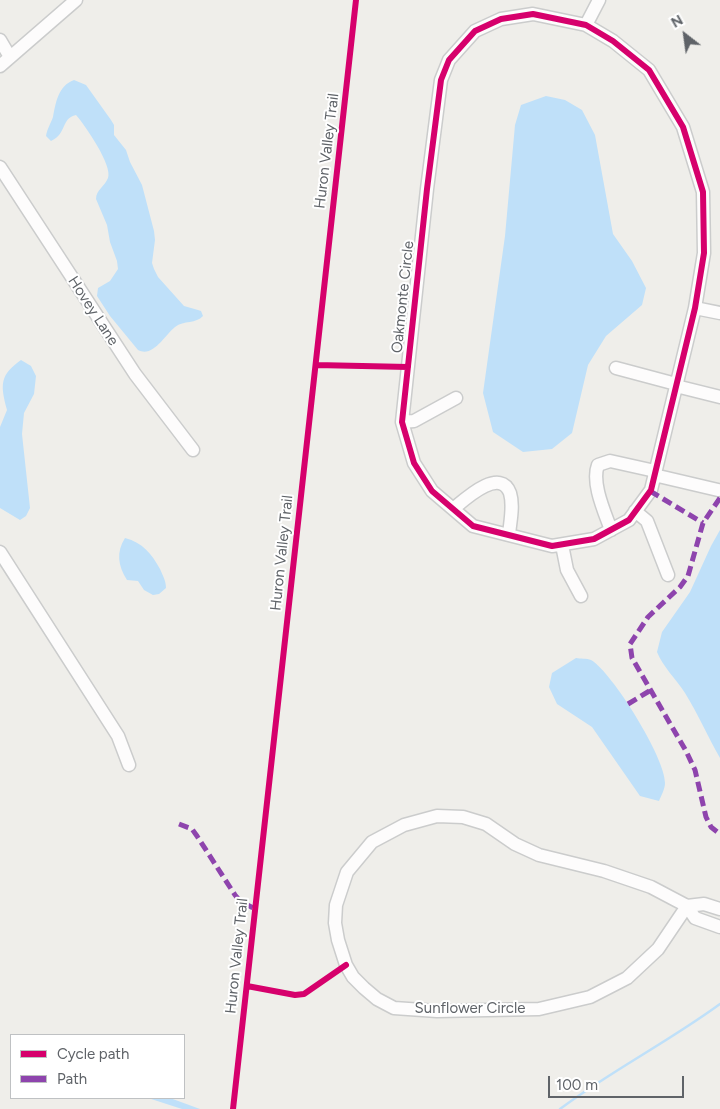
<!DOCTYPE html>
<style>
body{margin:0}
#map{position:relative;width:720px;height:1109px;overflow:hidden;background:#efeeea;font-family:Figtree,sans-serif}
canvas{display:block}
.legend{position:absolute;left:10px;top:1034px;width:175px;height:65px;box-sizing:border-box;background:#fff;border:1px solid #bfc1c3;margin:0;padding:6px 9px;list-style:none;font-size:15px;color:#5f6368}
.legend li{display:flex;align-items:center;gap:10px;height:25px}
.legend b{width:25px;border:1px solid #bfc1c3}
.north{position:absolute;left:660px;top:10px;width:50px;height:50px;-webkit-text-stroke:4px #fff;paint-order:stroke;rotate:330deg;font-size:14px;font-weight:700;line-height:20px;text-align:center;color:#5f6368}
.north::after{content:'';display:block;margin:auto;width:18px;height:22px;background:#5f6368;clip-path:polygon(50% 0,100% 100%,50% 72%,0 100%)}
.scale{position:absolute;left:548px;top:1076px;width:136px;height:22px;box-sizing:border-box;border:2px solid #5f6368;border-top:0;padding-left:6px;font-size:15px;line-height:18px;white-space:nowrap;color:#5f6368;-webkit-text-stroke:4px #fff;paint-order:stroke}
</style>
<div id="map">
<canvas width="720" height="1109"></canvas>
<ul class="legend">
<li><b style="height:6px;background:#d6006c"></b>Cycle path</li>
<li><b style="height:6px;background:#8e44ad"></b>Path</li>
</ul>
<div class="north">N</div>
<div class="scale">100 m</div>
</div>
<script>
const context = document.querySelector('canvas').getContext('2d');
context.lineJoin = 'round';
function fill(path, color) { context.fillStyle = color; context.fill(path, 'evenodd'); }
function strokePath(path, color, width, dash) { context.strokeStyle = color; context.lineWidth = width; context.lineCap = dash ? 'butt' : 'round'; context.setLineDash(dash || []); context.stroke(path); }
function drawText(font, color, halo, rows, align = 'center') {
  context.font = font + ' Figtree,sans-serif'; context.lineWidth = 4; context.setLineDash([]); context.textBaseline = 'middle'; context.strokeStyle = halo; context.fillStyle = color; for (const [text, x, y, turn = 0] of rows) {
    context.save(); context.translate(x, y); context.rotate((+turn || 0) * Math.PI / 180); context.textAlign = isNaN(turn) ? turn : align; if (halo) context.strokeText(text, 0, 0); context.fillText(text, 0, 0); context.restore();
  }
}
fill(new Path2D(`
 M74 80 86 85 111 120 114 125V135L126 150 130 162 142 185 154 231 155 240 152 263 154 269 158 277 184 306 198 310 201 311 203 316C196 324 184 320 175 327 165 335 153 358 138 350L110 316 97 296 98 288 110 281 118 269 117 261 110 242 107 225 96 199C96 190 105 186 108 178 113 166 85 125 76 115 61 118 67 134 51 141L46 136C47 129 51 123 53 117 56 102 58 86 74 80Z
 M546 96 565 100 582 110 595 135 613 234 632 261 646 288 642 305 606 336 588 365 572 433 552 449 523 452 493 432 483 393 505 236 515 125 521 105Z
 M21 360 31 366 36 376 34 394 24 413 22 434 30 508 26 516 20 520 0 508V427L7 410C0 384 0 375 21 360Z
 M720 530V758C708 737 698 714 685 693 676 679 663 667 657 652L662 632 690 592 711 546Z
 M125 538C143 543 151 553 160 569 163 576 166 581 166 588L159 594 153 595 144 590 138 581 127 580C118 566 116 552 125 538Z
 M576 658C580 659 587 658 591 660 612 672 666 759 665 783 665 789 661 796 659 801L640 796 592 727 557 704 549 687 552 673Z
 M148 1098H170L200 1109H182Z`), '#bfe0f9');
strokePath(new Path2D(`
 M560 1109C611 1071 668 1042 720 1004`), '#bfe0f9', 2.5);
const minor = new Path2D(`
 M533 14 586 25 613 41 649 70 683 127 703 192 704 253 695 308 651 490 629 520 594 539 552 546 473 526 432 491 414 463 402 422 427 189 441 80 449 60 475 31 501 19Z
 M586 25 599 0
 M0 40 10 57
 M0 66 76 0
 M0 167 135 374 193 450
 M695 308 720 313
 M616 368 676 384
 M676 386 720 397
 M402 422 414 421 456 398
 M654 475 718 490
 M453 509C464 500 500 466 510 493 514 506 510 522 509 535
 M635 511 647 521 668 575
 M611 530C605 513 591 483 598 465L610 461 655 471
 M562 545 567 570 581 596
 M0 552 118 736 129 765
 M437 816 463 817 486 824 515 844 539 855 604 871 651 887 687 906 658 949 627 978 590 997 539 1009 437 1011 394 1008 377 999 364 988 353 977 346 965 338 940 335 923 336 905 347 872 372 842 404 825Z
 M720 909 704 904 687 906 695 918 720 927`);
strokePath(minor, '#cbcccc', 15);
strokePath(minor, '#fdfcfc', 12);
strokePath(new Path2D(`
 M650 491 703 523
 M720 498 703 523 688 576 680 587 648 617 630 644 632 658 686 751 695 770 706 817 711 827 720 834
 M628 704 651 690
 M179 824 192 829 197 836 235 895 240 901 255 909`), '#8e44ad', 5, [10, 5]);
strokePath(new Path2D(`
 M533 14 586 25 613 41 649 70 683 127 703 192 704 253 695 308 651 490 629 520 594 539 552 546 473 526 432 491 414 463 402 422 427 189 441 80 449 60 475 31 501 19Z
 M316 365 408 367
 M247 986 295 995 304 994 346 965
 M233 1109 356 0`), '#d6006c', 6);
drawText('15px', '#5f6368', '#fff', [
 ["Huron Valley Trail",327,151,-83],
 ["Oakmonte Circle",403,297,-84],
 ["Hovey Lane",93,311,57],
 ["Huron Valley Trail",282,553,-84],
 ["Huron Valley Trail",237,956,-84],
 ["Sunflower Circle",470,1009]
]);
</script>
